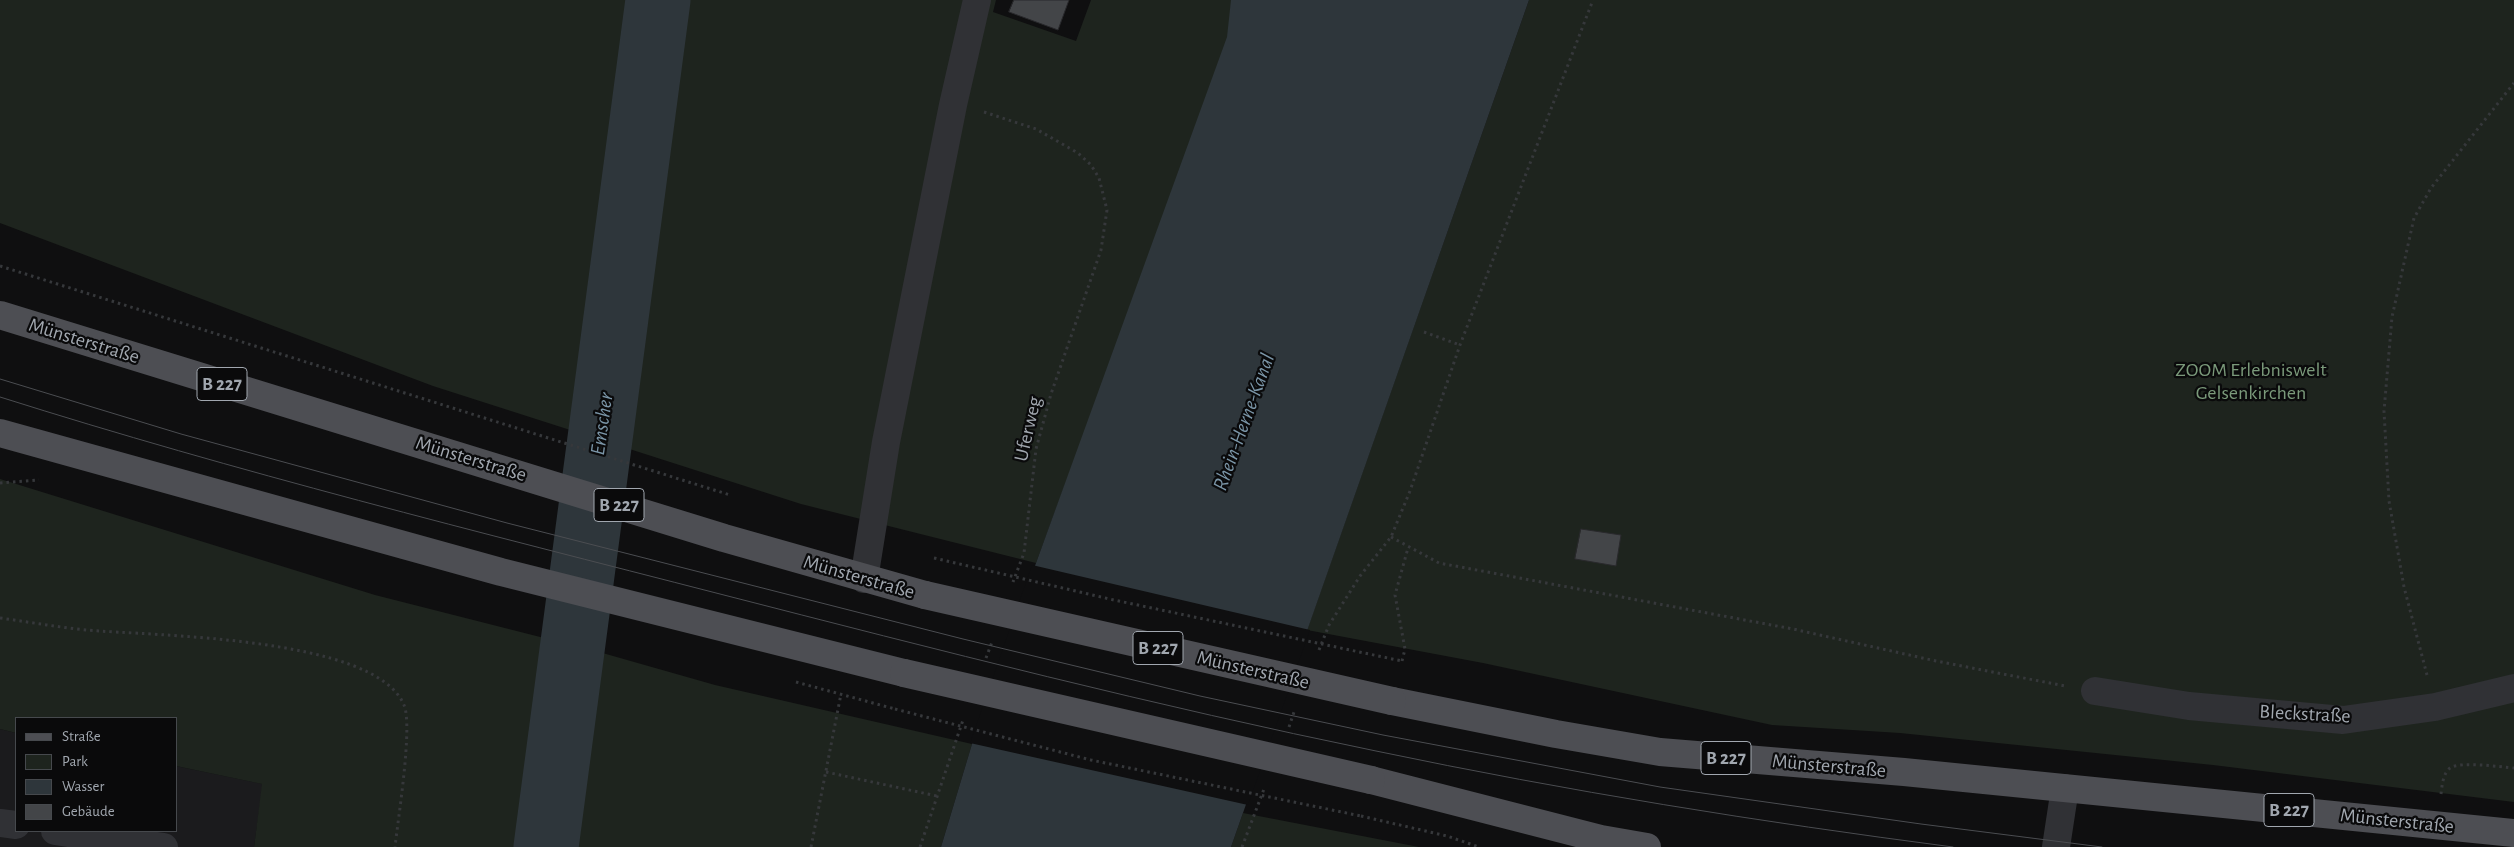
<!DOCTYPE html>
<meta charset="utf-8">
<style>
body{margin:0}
#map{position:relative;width:2514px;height:847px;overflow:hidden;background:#0f0f10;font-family:"Alegreya Sans",sans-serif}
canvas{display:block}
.legend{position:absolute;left:15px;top:717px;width:162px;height:115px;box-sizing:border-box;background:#0a0a0b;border:1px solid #46494d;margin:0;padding:6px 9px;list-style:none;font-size:15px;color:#a1a7af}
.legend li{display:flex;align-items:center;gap:10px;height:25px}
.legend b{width:25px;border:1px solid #46494d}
</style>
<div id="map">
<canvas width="2514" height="847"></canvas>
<ul class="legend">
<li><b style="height:6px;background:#4d4e53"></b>Straße</li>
<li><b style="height:14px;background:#1e241e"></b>Park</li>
<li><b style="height:14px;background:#2e363b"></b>Wasser</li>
<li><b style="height:14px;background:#434548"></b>Gebäude</li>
</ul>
</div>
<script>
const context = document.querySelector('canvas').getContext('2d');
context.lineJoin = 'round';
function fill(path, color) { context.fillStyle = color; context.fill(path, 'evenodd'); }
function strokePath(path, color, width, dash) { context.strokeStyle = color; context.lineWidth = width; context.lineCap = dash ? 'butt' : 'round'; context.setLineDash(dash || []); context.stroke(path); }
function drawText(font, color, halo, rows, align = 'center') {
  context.font = font + ' "Alegreya Sans",sans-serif'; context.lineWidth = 4.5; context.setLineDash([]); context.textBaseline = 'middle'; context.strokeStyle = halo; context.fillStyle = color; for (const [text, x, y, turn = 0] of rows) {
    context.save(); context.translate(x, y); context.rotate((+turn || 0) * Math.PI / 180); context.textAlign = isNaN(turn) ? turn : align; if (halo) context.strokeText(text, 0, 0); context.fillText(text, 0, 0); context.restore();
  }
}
fill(new Path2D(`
 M0 729 16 733V831H176V766L263 784 254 847H0Z`), '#1b1b1d');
fill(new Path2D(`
 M0 0H996L993 12 1076 41 1091 0H1236L1234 29 1036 563 801 504 433 386 0 223Z
 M1529 0H2514V802L2213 765 1900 733 1772 725 1483 663 1307 630Z
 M0 479 375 595 552 640 524 847H254L262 784 176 766V718H16V733L0 729Z
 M599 652 715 685 972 744 941 847H574Z
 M1243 813 1419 847H1231Z`), '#1e241e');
fill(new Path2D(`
 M1231 0H1529L1231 847H941L972 744 1036 563 1227 37Z
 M552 640 599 652 574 847H524Z`), '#2e363b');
fill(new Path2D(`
 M1032 565 1310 630 1248 805 970 743Z`), '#0f0f10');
strokePath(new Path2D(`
 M546 847 658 0`), '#2e363b', 65);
const building = new Path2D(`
 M1014 0H1069L1058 30 1009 12Z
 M1581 529 1621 535 1616 566 1575 559Z`);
fill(building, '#434548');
strokePath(building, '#29292c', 1);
strokePath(new Path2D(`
 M984 112 1036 129 1078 153 1091 165 1099 178 1107 210 1101 250 1051 394 1036 449 1024 553 1013 582
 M0 266 730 495
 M1424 332 1460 345
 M0 483 39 480
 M1391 537 1439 563 1793 629 1936 661 2065 686
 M0 618C29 622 57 627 86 630 153 636 375 636 404 705 413 726 398 819 395 847
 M1319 650 1329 625 1360 576 1391 537 1410 491 1460 345 1593 0
 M986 658 992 642
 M1402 661 1405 649 1395 595 1408 548
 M2427 675 2404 587 2389 501 2384 411 2392 317 2414 218 2431 188 2514 83
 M796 682 895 709
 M1289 727 1294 712
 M826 772 937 796
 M2441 794C2442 786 2443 773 2450 768 2460 761 2501 767 2514 768
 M1361 816 1447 836 1479 847
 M811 847 841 694
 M920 847 963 720
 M1242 847 1264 789`), '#36383b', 3, [2.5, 4]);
strokePath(new Path2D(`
 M864 579 886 442 953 105 977 0
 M2095 691 2189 706 2343 720 2435 707 2514 688
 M0 823 16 825
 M55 831 164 847
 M2056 847 2065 788`), '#303135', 28);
strokePath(new Path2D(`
 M0 315 724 538 925 595
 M0 433 501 572 904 673
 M1392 701 1556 734 1660 752 1904 772 2514 833
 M1371 780 1601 839 1647 847`), '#4d4e53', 28);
strokePath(new Path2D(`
 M0 379 181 434 507 523 963 639 1200 696 1383 735 1660 787 1921 824 2102 847
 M0 397C237 472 479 532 720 594 938 650 1156 706 1376 751 1567 791 1760 822 1953 847`), '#4b4d51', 1);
strokePath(new Path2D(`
 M934 558 1114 600 1402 661
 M895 709 1091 760 1361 816`), '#36383b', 3, [2.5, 4]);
strokePath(new Path2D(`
 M925 595 1392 701
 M904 673 1371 780`), '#4d4e53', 28);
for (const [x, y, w] of [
 [222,384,50],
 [619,505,50],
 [1158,648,50],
 [1726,758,50],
 [2289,810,50]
]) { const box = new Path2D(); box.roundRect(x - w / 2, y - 16.5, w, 33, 4); context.fillStyle = '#0a0a0b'; context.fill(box); strokePath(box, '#a1a7af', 1); }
drawText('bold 19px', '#a1a7af', null, [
 ["B 227",222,384],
 ["B 227",619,505],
 ["B 227",1158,648],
 ["B 227",1726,758],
 ["B 227",2289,810]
]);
drawText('20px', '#a1a7af', '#0a0a0b', [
 ["Münsterstraße",84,341,17],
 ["Uferweg",1028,429,-77],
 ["Münsterstraße",471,459,17],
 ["Münsterstraße",859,577,16],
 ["Münsterstraße",1253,670,13],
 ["Bleckstraße",2305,714,3],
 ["Münsterstraße",1829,766,5],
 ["Münsterstraße",2397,821,6]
]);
drawText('20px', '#7a997a', '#0a0a0b', [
 ["ZOOM Erlebniswelt",2251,370],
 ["Gelsenkirchen",2251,393]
]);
drawText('italic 21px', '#7b96a8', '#0a0a0b', [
 ["Rhein-Herne-Kanal",1244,422,-70],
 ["Emscher",602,424,-82]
]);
</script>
